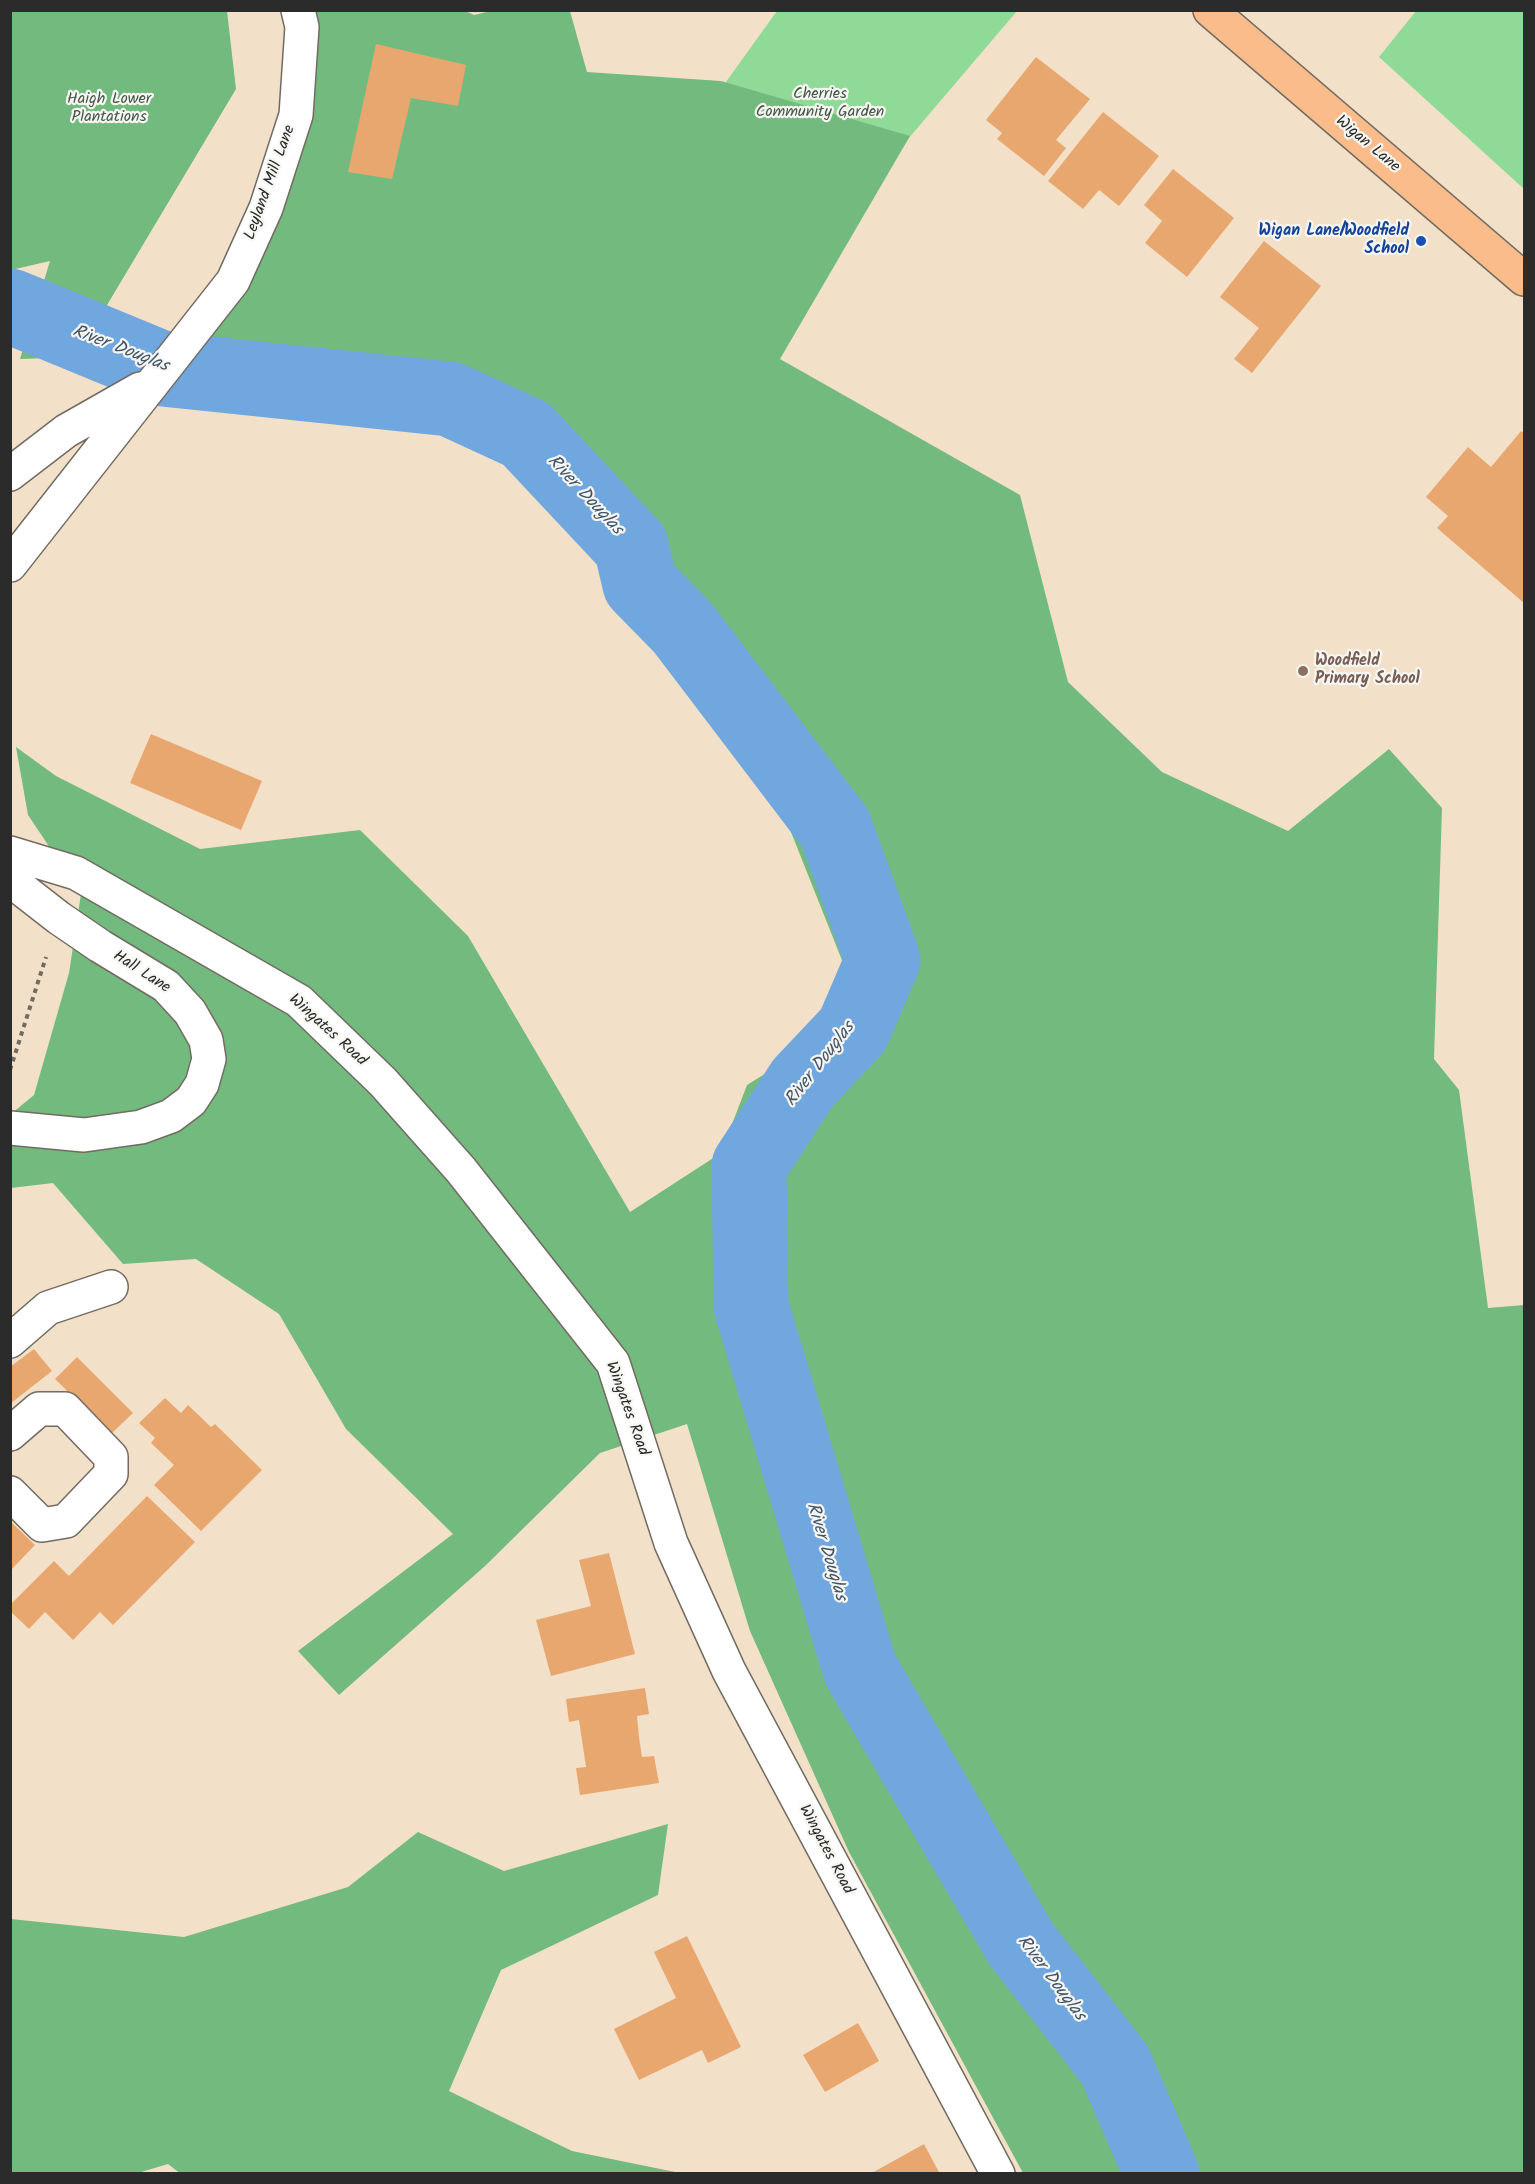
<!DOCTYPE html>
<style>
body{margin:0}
#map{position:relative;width:1535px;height:2184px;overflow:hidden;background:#f2e1c8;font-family:Kalam,sans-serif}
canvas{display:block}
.frame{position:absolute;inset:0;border:12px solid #2b2b2b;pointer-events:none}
</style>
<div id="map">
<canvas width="1535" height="2184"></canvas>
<div class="frame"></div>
</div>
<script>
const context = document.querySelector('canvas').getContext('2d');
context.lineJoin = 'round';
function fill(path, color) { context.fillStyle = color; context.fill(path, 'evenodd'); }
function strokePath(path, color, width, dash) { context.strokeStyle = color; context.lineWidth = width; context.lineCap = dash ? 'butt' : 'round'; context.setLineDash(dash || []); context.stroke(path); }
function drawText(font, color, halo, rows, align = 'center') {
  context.font = font + ' Kalam,sans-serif'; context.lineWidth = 4.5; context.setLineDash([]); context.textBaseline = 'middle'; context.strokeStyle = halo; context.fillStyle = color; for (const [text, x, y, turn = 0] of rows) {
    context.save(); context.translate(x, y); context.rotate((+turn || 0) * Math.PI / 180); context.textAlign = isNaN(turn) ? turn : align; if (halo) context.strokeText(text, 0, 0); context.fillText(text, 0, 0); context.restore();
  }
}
fill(new Path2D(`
 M777 11H1017L788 280 654 182Z
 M1416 11H1524V189L1379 57Z`), '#8fda96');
fill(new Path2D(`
 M11 10 227 11 236 89 76 357 20 359 50 261 11 270Z
 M463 10 474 15 491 11H570L587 72 721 81 910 136 780 359 1020 495 1068 682 1162 772 1288 831 1389 749 1442 808 1434 1059 1459 1090 1488 1308 1524 1305V2173H1023L849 1852 750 1631 687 1424 600 1453 485 1566 339 1695 298 1651 453 1534 346 1429 279 1314 196 1259 123 1264 53 1183 11 1188V1114L34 1095 69 973 81 894 28 815 16 747 56 776 200 849 360 830 468 936 630 1212 721 1153 747 1085 863 1013 746 719 515 463 480 442 201 342 312 114 313 11Z
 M668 1824 658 1895 501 1970 449 2091 572 2151 680 2173 181 2174 168 2164 138 2173H11V1919L184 1937 348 1887 418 1832 504 1871Z`), '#73ba7f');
strokePath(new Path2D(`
 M10 306 163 369 450 399 526 434 631 546 640 584 683 628 835 828 883 960 853 1030 803 1083 749 1166 751 1306 860 1669 1021 1944 1115 2065 1162 2174`), '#70a7de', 75);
fill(new Path2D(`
 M376 44 466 65 458 106 411 98 392 179 348 172Z
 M1036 57 1090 99 1056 140 1066 148 1044 176 997 139 1002 133 986 120Z
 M1103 112 1159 156 1119 206 1099 190 1083 209 1048 181Z
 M1173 169 1234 218 1187 277 1145 243 1162 221 1144 205Z
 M1264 241 1321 286 1252 373 1234 359 1259 328 1220 297Z
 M1521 431 1524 433V603L1437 528 1448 516 1426 497 1468 447 1491 467Z
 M151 734 262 781 241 830 130 783Z
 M34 1349 52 1371 10 1404V1367Z
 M77 1357 133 1413 111 1434 55 1379Z
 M165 1398 181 1413 188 1405 211 1427 215 1424 262 1470 201 1531 154 1485 174 1465 151 1443 155 1438 139 1423Z
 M147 1496 195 1542 113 1625 100 1612 73 1640 45 1612 29 1629 10 1611V1605L54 1561 69 1576Z
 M10 1521 35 1545 10 1571Z
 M609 1553 635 1654 551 1676 536 1620 591 1606 579 1560Z
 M645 1688 649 1714 637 1716 639 1737 642 1757 654 1756 659 1783 580 1795 576 1768 586 1767 579 1720 569 1722 566 1699Z
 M687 1936 741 2047 708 2063 702 2050 639 2080 614 2029 676 1998 654 1952Z
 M858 2023 879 2061 825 2092 803 2055Z
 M924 2144 940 2174H870Z`), '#e9a770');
const minor = new Path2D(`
 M10 474 66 431 140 389
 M10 565 233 281 266 208 296 115 302 27 298 10
 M10 853 76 873 299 1001 383 1082 461 1170 613 1363 671 1543 729 1671 998 2174
 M10 868 23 890 59 918 100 946 166 986 190 1012 206 1040 209 1059 202 1084 191 1101 171 1116 141 1127 84 1135 10 1128
 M10 1341 48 1308 111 1287
 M10 1434 39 1409H65L111 1457V1474L66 1521 42 1525 10 1493`);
const highway = new Path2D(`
 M1210 10 1524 279`);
strokePath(minor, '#716b62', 36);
strokePath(highway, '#716b62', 36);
strokePath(new Path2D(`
 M10 1070 46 957`), '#716b62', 4, [4.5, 4.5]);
strokePath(minor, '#fff', 33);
strokePath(highway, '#f9bc8a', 33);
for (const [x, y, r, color] of [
 [1421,241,6,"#1a4fb4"],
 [1303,671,6,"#8d6e63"]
]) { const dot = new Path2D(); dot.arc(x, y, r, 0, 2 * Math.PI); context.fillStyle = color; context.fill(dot); strokePath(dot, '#f6f6f2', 2); }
drawText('16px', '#445746', '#f6f6f2', [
 ["Cherries",820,95],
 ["Community Garden",820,113],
 ["Haigh Lower",109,100],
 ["Plantations",109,118]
]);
drawText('16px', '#2b2b2b', '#f6f6f2', [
 ["Wigan Lane",1367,145,40],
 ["Leyland Mill Lane",271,183,-70],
 ["Hall Lane",141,973,33],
 ["Wingates Road",327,1031,42],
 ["Wingates Road",626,1409,70],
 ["Wingates Road",825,1850,62]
]);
drawText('bold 16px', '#164399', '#f6f6f2', [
 ["Wigan Lane/Woodfield",1409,232],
 ["School",1409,250]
], 'right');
drawText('bold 16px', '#785e54', '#f6f6f2', [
 ["Woodfield",1315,662],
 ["Primary School",1315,680]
], 'left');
drawText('italic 18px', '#43566a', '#f6f6f2', [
 ["River Douglas",120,350,21],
 ["River Douglas",584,496,47],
 ["River Douglas",821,1065,-52],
 ["River Douglas",825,1552,73],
 ["River Douglas",1050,1979,53]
]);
</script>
